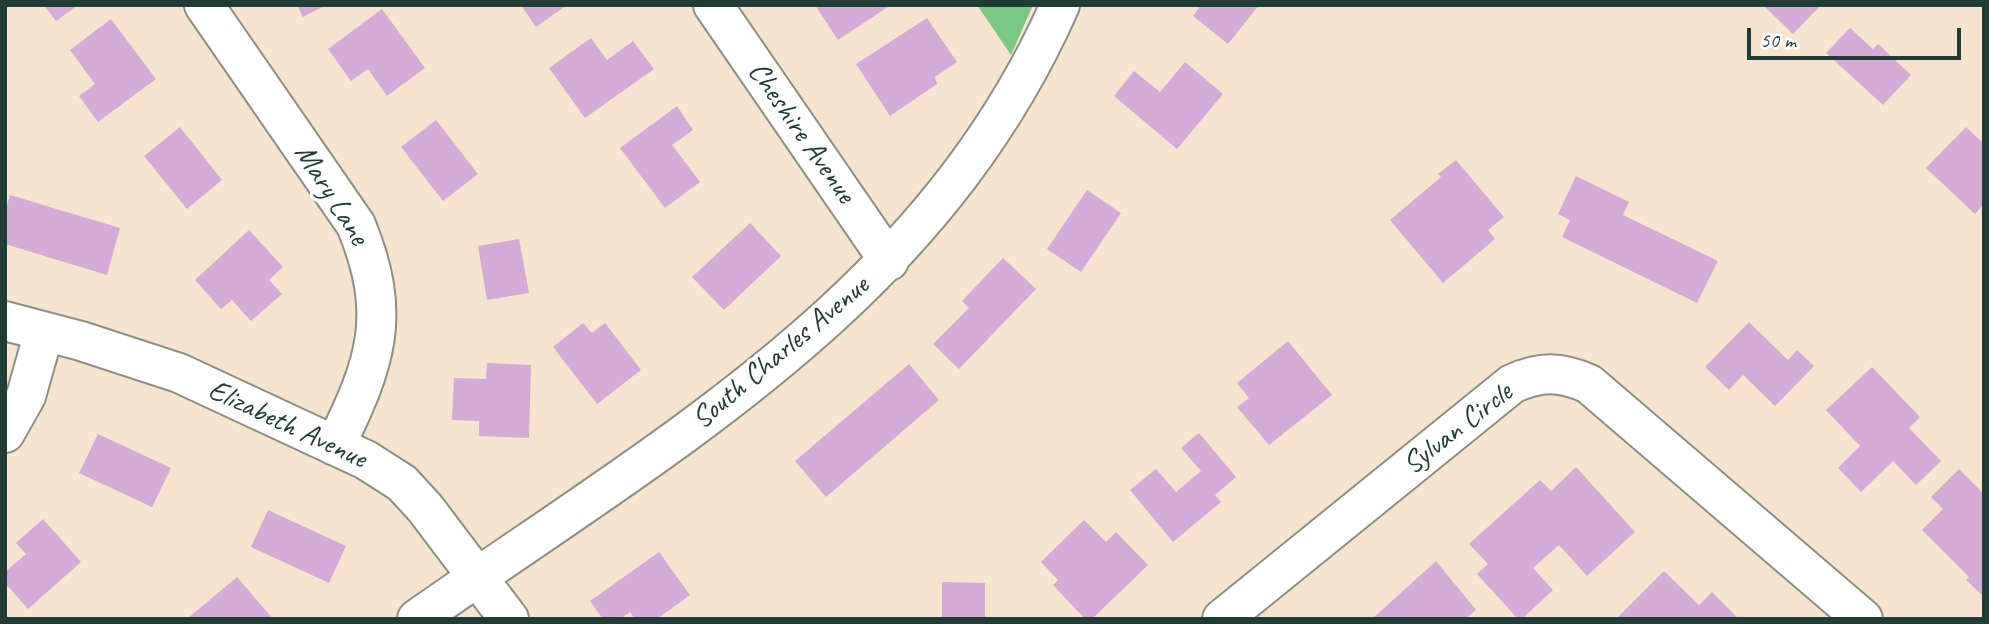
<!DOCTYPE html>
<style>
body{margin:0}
#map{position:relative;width:1989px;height:624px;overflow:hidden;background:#f7e4cf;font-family:Caveat,sans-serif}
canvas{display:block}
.frame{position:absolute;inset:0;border:7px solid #1f3d34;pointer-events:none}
.scale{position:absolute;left:1747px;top:28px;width:214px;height:32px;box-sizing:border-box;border:4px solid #1f3d34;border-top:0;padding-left:9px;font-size:21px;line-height:24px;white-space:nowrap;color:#1f3d34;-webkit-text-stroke:5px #fff;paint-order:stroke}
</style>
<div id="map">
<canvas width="1989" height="624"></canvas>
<div class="frame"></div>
<div class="scale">50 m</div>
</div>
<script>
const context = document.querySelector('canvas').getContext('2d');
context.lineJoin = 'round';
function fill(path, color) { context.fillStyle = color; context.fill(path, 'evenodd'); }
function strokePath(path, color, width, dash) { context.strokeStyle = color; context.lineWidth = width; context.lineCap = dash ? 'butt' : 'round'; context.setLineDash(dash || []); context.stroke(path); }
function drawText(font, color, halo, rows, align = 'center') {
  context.font = font + ' Caveat,sans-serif'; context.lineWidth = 7; context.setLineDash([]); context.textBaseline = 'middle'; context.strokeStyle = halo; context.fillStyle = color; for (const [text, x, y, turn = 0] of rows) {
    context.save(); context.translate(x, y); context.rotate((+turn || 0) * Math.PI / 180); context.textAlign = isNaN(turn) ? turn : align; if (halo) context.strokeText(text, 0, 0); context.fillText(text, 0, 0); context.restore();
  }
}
fill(new Path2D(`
 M977 5H1033L1011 55Z`), '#7bc887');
fill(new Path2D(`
 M44 5H78L56 21Z
 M297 5H326L303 17Z
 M521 5H567L536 27Z
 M815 5H891L838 40Z
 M1201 5H1259L1228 44 1193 16Z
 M1763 5H1821L1793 34Z
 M382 9 425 68 387 96 368 69 351 81 328 49Z
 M927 18 957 62 935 77 937 84 890 116 856 64Z
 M111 19 156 79 98 122 79 96 95 84 70 50Z
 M1850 28 1873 49 1878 44 1911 75 1883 105 1826 53Z
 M591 38 607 60 633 41 654 69 585 118 549 68Z
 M1185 62 1223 94 1177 149 1114 96 1134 71 1160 92Z
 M677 106 693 130 672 145 700 182 665 208 620 148Z
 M436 120 478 174 443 201 401 147Z
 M180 127 222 180 187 209 144 156Z
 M1966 127 1984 144V204L1975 214 1926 168Z
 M1456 160 1504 217 1488 230 1495 239 1443 283 1390 220 1441 177 1438 174Z
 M1576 176 1629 202 1623 215 1718 261 1697 303 1562 237 1570 220 1558 214Z
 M1087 190 1121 213 1081 272 1047 249Z
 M10 195 120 228 107 275 5 244V212Z
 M750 223 781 256 724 310 692 277Z
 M249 230 283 267 269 280 282 294 251 321 232 300 221 309 195 280Z
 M519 239 529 293 487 300 478 246Z
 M1003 258 1036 289 959 369 933 344 969 308 962 301Z
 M1749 322 1788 360 1797 350 1814 366 1775 406 1743 375 1729 390 1705 367Z
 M583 323 592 333 605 323 641 370 597 404 553 347Z
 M1288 341 1332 395 1269 445 1237 407 1249 398 1237 383Z
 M487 363 531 365 529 438 479 436V421L452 420 454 378 486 379Z
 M909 364 939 400 826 497 795 461Z
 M1872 367 1920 417 1909 428 1941 461 1916 485 1893 461 1861 492 1838 468 1860 446 1826 410Z
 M1199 433 1236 477 1215 495 1221 502 1173 542 1130 490 1156 469 1176 492 1201 471 1181 448Z
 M98 434 171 468 152 507 79 473Z
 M1576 467 1635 532 1587 576 1559 545 1533 568 1553 590 1522 619H1518L1477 574 1488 564 1469 544 1540 480 1551 491Z
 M1959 469 1984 494V597L1966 580 1969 577 1922 530 1943 509 1931 497Z
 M268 510 346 546 329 583 251 547Z
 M43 519 81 562 28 609 5 583V572L26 554 16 543Z
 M1084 520 1106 542 1116 532 1148 565 1092 619H1085L1053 585 1058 580 1041 562Z
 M659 552 690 595 657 619H635L630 612 620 619H603L590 601Z
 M1436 561 1476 610 1465 619H1372Z
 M1664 571 1699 605 1712 592 1737 617 1616 619Z
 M237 577 273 619H187Z
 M942 582 985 583V619H942Z`), '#d4aad6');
const minor = new Path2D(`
 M204 5 356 225C393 315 376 363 335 446
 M713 5 889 261
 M5 321 81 341 179 373 366 460 402 483 425 508 509 619
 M5 433 26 396 44 332
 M417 619C667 443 930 299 1060 5
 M1222 619 1512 384C1540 371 1560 371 1589 384L1863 619`);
strokePath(minor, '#8b9082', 42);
strokePath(minor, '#fff', 38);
drawText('30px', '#1f3d34', '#fff', [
 ["Cheshire Avenue",801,133,55],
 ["Mary Lane",331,195,58],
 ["South Charles Avenue",781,353,-40],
 ["Elizabeth Avenue",287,425,25],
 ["Sylvan Circle",1458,429,-38]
]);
</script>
